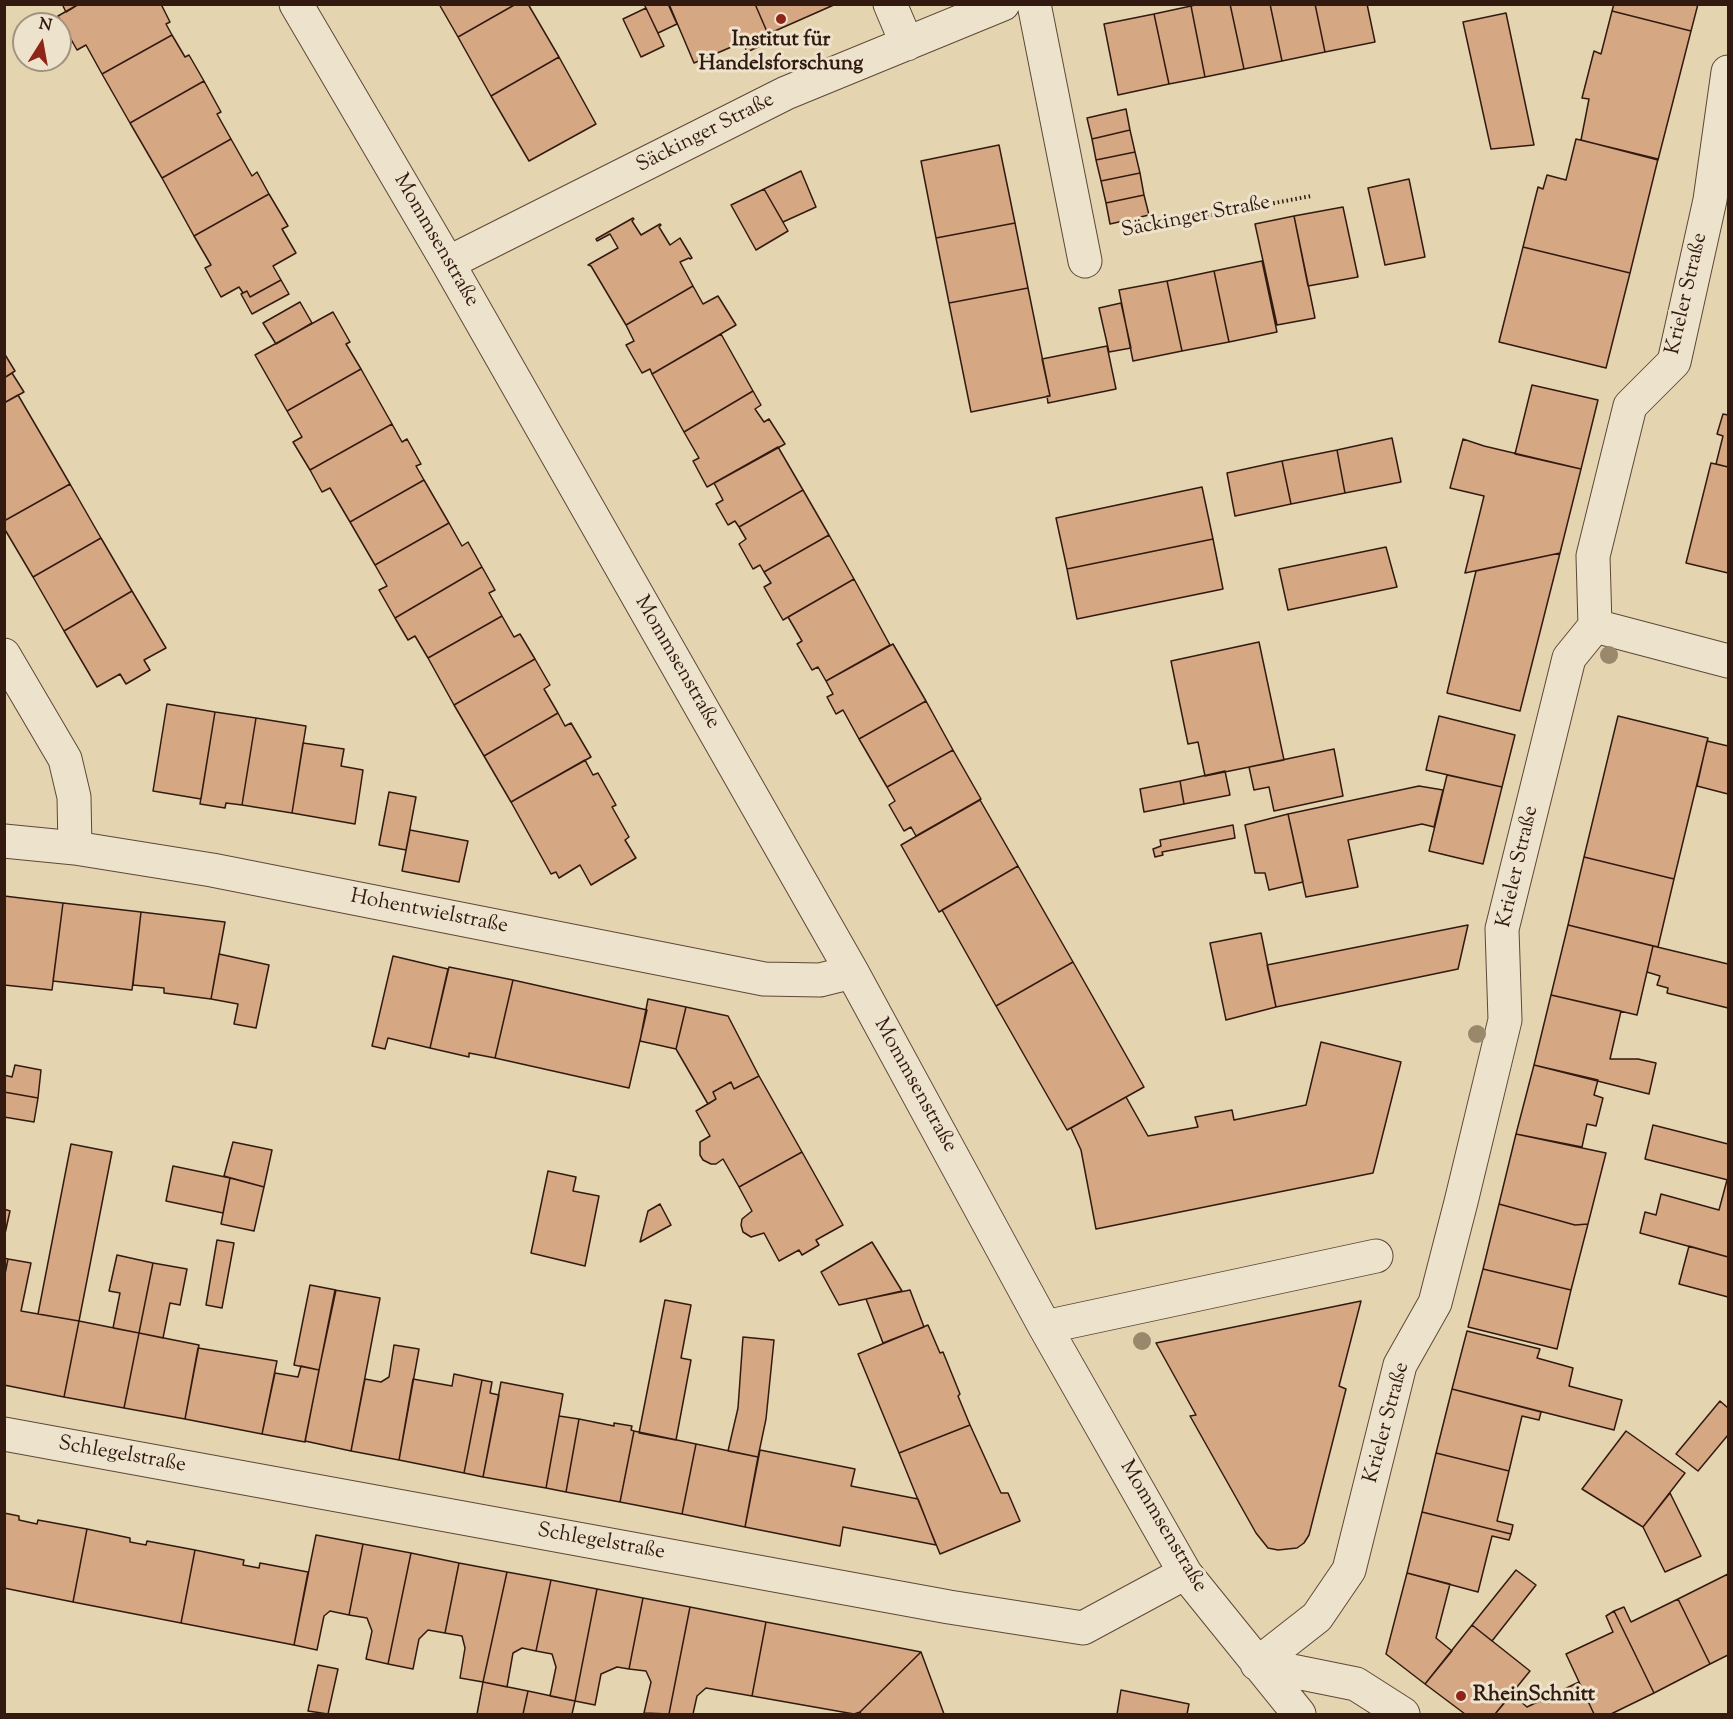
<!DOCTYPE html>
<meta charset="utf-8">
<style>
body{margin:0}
#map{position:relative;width:1733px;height:1719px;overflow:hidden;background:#e4d4b0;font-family:"Sorts Mill Goudy",serif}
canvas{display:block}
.frame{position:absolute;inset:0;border:6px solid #321a11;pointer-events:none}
.north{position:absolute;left:12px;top:12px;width:60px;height:60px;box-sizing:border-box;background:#ede3cc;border:2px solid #a29381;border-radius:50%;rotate:11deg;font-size:16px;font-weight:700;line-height:24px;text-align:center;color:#321a11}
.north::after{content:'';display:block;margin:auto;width:21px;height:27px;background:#8f2418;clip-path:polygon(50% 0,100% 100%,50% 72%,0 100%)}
</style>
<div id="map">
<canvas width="1733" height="1719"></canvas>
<div class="frame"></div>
<div class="north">N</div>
</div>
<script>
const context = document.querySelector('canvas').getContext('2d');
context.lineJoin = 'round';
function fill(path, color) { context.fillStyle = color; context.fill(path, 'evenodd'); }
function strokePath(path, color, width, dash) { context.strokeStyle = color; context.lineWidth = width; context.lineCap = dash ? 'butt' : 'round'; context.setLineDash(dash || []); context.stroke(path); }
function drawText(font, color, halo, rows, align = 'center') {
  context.font = font + ' "Sorts Mill Goudy",serif'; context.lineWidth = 6; context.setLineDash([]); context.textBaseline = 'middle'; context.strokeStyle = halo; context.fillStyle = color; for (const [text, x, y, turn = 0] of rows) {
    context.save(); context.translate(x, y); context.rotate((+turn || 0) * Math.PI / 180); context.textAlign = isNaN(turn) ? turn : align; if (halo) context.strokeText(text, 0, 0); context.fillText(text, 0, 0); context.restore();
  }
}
const building = new Path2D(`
 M62 4H79L66 12Z
 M79 4H161L170 22 166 24 172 35 102 74 86 45 77 50 58 16Z
 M439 4H516L458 37Z
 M516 4H528L559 57 491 96 458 37Z
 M644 4H668L677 24 658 33Z
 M669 4H755L771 41 747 52 743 42 694 63Z
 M755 4H836L768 34Z
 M1200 4H1230L1244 69 1205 77 1191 6Z
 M1230 4H1270L1282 61 1244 69Z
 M1270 4H1315L1325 52 1282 61Z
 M1315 4H1367L1375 42 1325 52Z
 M1614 4H1698L1691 31 1612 11Z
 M1191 6 1205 77 1169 84 1154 14Z
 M646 8 664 46 641 57 623 19Z
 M1612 11 1691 31 1658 160 1581 140 1589 99 1582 98 1594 51 1601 54Z
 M1506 13 1534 145 1491 149 1463 22Z
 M1154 14 1169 84 1118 95 1104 24Z
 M172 35 185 57 189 55 204 81 130 123 102 74Z
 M559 57 596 124 529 161 491 96Z
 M204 81 221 112 217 114 231 139 162 178 130 123Z
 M1126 109 1130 130 1092 139 1087 118Z
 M1130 130 1135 152 1096 160 1092 139Z
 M231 139 252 176 257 172 269 194 194 236 162 178Z
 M1576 139 1658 159 1630 273 1523 247 1538 187 1543 189 1547 175 1566 180Z
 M999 145 1015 223 936 238 921 161Z
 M1135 152 1140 173 1101 181 1096 160Z
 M801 171 816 207 783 222 764 189Z
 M1140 173 1144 195 1106 203 1101 181Z
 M1409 179 1425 257 1385 265 1368 188Z
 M764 189 788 231 756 250 731 205Z
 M269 194 288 226 282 229 296 253 273 266 281 280 250 297 247 291 243 293 239 287 221 297 205 268 211 265 194 236Z
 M1144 195 1149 215 1110 224 1106 203Z
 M1343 207 1358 277 1308 286 1294 216Z
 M1294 216 1315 318 1277 325 1255 224Z
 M633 218 634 219 632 221 641 235 660 224 661 225 659 227 670 245 680 238 692 258 690 259 689 258 680 262 693 286 626 325 591 266 588 265 618 248 610 234 597 241 596 239Z
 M1015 223 1028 288 949 303 936 238Z
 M1523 247 1630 273 1606 368 1499 342Z
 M1262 261 1277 332 1229 342 1214 271Z
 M1214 271 1229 342 1182 351 1167 281Z
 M281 280 289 294 252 314 241 294 247 291 250 297Z
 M1167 281 1182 351 1133 361 1119 290Z
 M693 286 703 304 718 296 736 325 652 374 650 369 642 373 626 345 634 341 626 325Z
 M1028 288 1050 396 971 412 949 303Z
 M300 302 312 323 276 344 263 323Z
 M1121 303 1131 348 1109 352 1099 308Z
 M333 312 350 342 346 344 361 369 287 411 255 355Z
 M721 334 753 391 684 432 652 374Z
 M1107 346 1116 389 1048 403 1047 396H1050L1042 359Z
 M4 353 15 371 4 378Z
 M361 369 392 424 310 470 293 442 302 437 287 411Z
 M12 373 24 392 4 403V378Z
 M1532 385 1598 400 1581 469 1515 454Z
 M753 391 761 405 755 409 764 422 769 419 785 444 707 487 693 461 699 458 684 432Z
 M18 395 70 484 4 521V403Z
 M1723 414 1728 415V467L1716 464 1723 436 1717 434Z
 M392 424 402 442 407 439 421 464 416 466 424 480 350 522 330 488 322 492 310 470Z
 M1392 438 1401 482 1345 493 1337 450Z
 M1463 439 1484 446 1581 469 1560 553 1465 573 1484 496 1450 488Z
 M778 447 803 490 739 527 735 521 728 525 716 504 723 500 714 483Z
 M1337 450 1345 493 1291 504 1282 461Z
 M1282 461 1291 504 1235 516 1227 473Z
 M1711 463 1728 467V573L1686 563Z
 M424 480 449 523 375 565 350 522Z
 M70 484 101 538 33 577 4 528V521Z
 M1202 487 1213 539 1067 569 1056 518Z
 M803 490 829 535 764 572 760 565 753 569 739 544 746 539 739 527Z
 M449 523 462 546 468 542 482 567 395 618 379 590 387 586 375 565Z
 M829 535 854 579 783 620 764 587 771 583 764 572Z
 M101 538 132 591 64 631 33 577Z
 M1213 539 1223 589 1077 619 1067 569Z
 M1386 547 1397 587 1288 610 1279 569Z
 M1560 553 1520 711 1447 693 1476 571Z
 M482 567 495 590 489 593 502 616 428 658 415 636 408 640 395 618Z
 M854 579 890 645 826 681 818 667 812 670 797 644 802 641 788 617Z
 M132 591 166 648 144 660 150 670 126 684 120 674 97 687 64 631Z
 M502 616 514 637 520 634 535 659 454 705 428 658Z
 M1259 642 1284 760 1205 776 1198 742 1188 744 1171 661Z
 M893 644 926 701 859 739 843 710 836 714 827 697 833 694 826 681Z
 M535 659 550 685 544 689 558 713 484 756 454 705Z
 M926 701 953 750 887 787 859 739Z
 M167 704 215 712 201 799 153 791Z
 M215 712 256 718 242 805 226 803 225 808 200 804Z
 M558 713 565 726 571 723 591 757 511 802 484 756Z
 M1439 716 1515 735 1502 787 1426 770Z
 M1618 716 1708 738 1674 879 1584 857Z
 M256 718 306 726 292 813 242 805Z
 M1707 741 1728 746V794L1697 786Z
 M303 743 344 749 341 766 363 770 355 824 292 813Z
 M1334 749 1343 796 1274 811 1269 787 1254 790 1249 767Z
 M953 750 981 799 916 836 911 827 904 831 889 805 895 801 887 787Z
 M585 760 593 775 598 773 616 805 612 807 629 837 625 840 636 858 591 885 580 865 559 878 556 872 551 874 511 802Z
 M1225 771 1230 795 1184 804 1180 781Z
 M1447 775 1502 787 1483 864 1429 851Z
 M1180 781 1184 804 1144 812 1140 789Z
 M1419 786 1443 790 1434 827 1422 824 1348 840 1358 887 1306 897 1288 814Z
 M389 792 416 797 406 850 379 845Z
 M980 800 1018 866 939 912 901 845Z
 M1288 814 1303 882 1269 890 1265 873H1255L1245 825Z
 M1233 825 1235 838 1162 852 1163 855 1155 857 1153 849 1161 846 1160 840Z
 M410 830 468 841 459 882 402 871Z
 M1584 857 1674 879 1658 947 1568 925Z
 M1018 866 1073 962 996 1006 942 910Z
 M4 896 63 903 52 990 4 985Z
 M63 903 141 912 132 990 53 981Z
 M141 912 225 922 211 999 164 993V988L133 985Z
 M1468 925 1458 969 1276 1007 1267 965Z
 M1568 925 1653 946 1637 1015 1551 995Z
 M1261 933 1276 1007 1226 1020 1210 943Z
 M1653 946 1728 964V1008L1667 993 1668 988 1657 985 1660 976 1647 972Z
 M219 954 269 965 256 1028 234 1024 238 1004 211 999Z
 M393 956 448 969 430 1048 388 1038 385 1049 372 1046Z
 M1073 962 1144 1087 1067 1130 996 1006Z
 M449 967 513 980 495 1058 469 1053V1057L430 1048Z
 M513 980 647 1010 629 1088 495 1058Z
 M1551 995 1621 1011 1610 1059H1638L1656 1063 1649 1094 1534 1065Z
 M648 999 686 1007 676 1049 640 1041Z
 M686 1007 728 1016 759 1076 734 1089 731 1082 713 1092 716 1099 708 1104 676 1049Z
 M1321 1042 1401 1062 1373 1173 1096 1229 1081 1150 1071 1128 1126 1097 1148 1136 1198 1127 1195 1117 1232 1110 1234 1120 1306 1105Z
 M15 1065 41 1070 38 1098 4 1092V1075L12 1077Z
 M1534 1065 1598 1080 1594 1095 1603 1098 1596 1126 1587 1124 1582 1147 1516 1134Z
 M759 1076 802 1152 739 1187 723 1159 716 1164H711L703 1160 700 1155V1142L710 1136 696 1111 716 1099 713 1092 731 1082 734 1089Z
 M4 1092 38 1098 34 1122 4 1117Z
 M1653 1125 1728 1144V1180L1645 1159Z
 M1516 1134 1606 1153 1588 1224 1575 1225 1499 1204Z
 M233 1142 272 1150 264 1187 224 1176Z
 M71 1144 112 1152 79 1321 38 1314Z
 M802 1152 843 1225 816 1240 819 1245 802 1255 799 1250 779 1261 764 1233 751 1237 743 1232 741 1225 742 1219 752 1211 739 1187Z
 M173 1166 230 1178 223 1213 166 1201Z
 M548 1171 576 1177 573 1191 599 1196 585 1266 531 1253Z
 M230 1178 264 1187 254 1231 221 1224Z
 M1727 1180H1728V1257L1640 1233 1645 1212 1656 1215 1661 1194 1719 1210Z
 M660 1204 671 1225 640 1242 648 1211Z
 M1499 1204 1575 1225 1588 1224 1571 1290 1483 1269Z
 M4 1209 10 1211 4 1238Z
 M217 1240 234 1243 222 1308 206 1305Z
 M872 1242 902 1291 839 1305 821 1272Z
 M1689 1246 1728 1257V1297L1679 1284Z
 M117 1255 153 1263 139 1333 113 1328 120 1293 109 1291Z
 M4 1258 8 1259 4 1279Z
 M8 1259 31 1263 21 1311 79 1321 64 1397 4 1385V1279Z
 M153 1263 187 1269 180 1305 170 1303 163 1338 139 1333Z
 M1483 1269 1571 1290 1557 1349 1468 1327Z
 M310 1285 336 1290 319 1370 294 1365Z
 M335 1290 380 1298 351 1451 305 1441Z
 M910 1290 924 1327 883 1343 866 1299Z
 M665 1300 691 1305 681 1358 691 1360 676 1440 639 1433Z
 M1361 1301 1339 1386 1346 1389 1309 1535 1304 1543 1297 1548 1278 1550 1268 1548 1256 1533 1190 1416 1196 1415 1156 1343Z
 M79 1321 139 1333 124 1408 64 1397Z
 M928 1325 940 1353 943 1352 960 1394 958 1396 970 1425 899 1453 858 1354Z
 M1467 1331 1540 1349 1537 1358 1573 1368 1569 1386 1622 1400 1614 1430 1452 1389Z
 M139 1333 199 1345 185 1419 124 1408Z
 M743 1337 774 1340 766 1419 758 1457 728 1451 738 1408Z
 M394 1345 419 1349 399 1460 351 1451 365 1379 381 1382 389 1377Z
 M198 1348 277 1361 262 1434 185 1419Z
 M301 1366 319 1370 305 1442 262 1434 275 1373 298 1377Z
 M454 1374 482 1380 464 1473 399 1460 413 1379 452 1386Z
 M482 1380 492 1382 490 1393 499 1395 483 1477 464 1473Z
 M501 1382 563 1394 546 1488 483 1477Z
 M1452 1389 1541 1412 1539 1420 1522 1416 1509 1471 1436 1453Z
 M1720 1401 1728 1408V1435L1698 1471 1676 1454Z
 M559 1416 579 1419 566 1492 546 1488Z
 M579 1419 614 1426V1423L632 1426 631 1430 634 1431 620 1502 566 1492Z
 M970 1425 1001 1493H1008L1020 1521 940 1554 899 1453Z
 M634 1431 696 1444 682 1514 620 1502Z
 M1626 1431 1685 1473 1643 1527 1582 1489Z
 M696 1444 758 1457 745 1527 682 1514Z
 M760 1450 855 1469 851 1486 918 1499 936 1545 843 1527 840 1546 745 1527Z
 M1436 1453 1509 1471 1497 1521 1513 1525 1511 1534 1422 1512Z
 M1670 1493 1701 1556 1665 1572 1643 1527Z
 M1422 1512 1511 1534 1509 1540 1492 1536 1478 1592 1407 1573Z
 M4 1513 19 1516V1520L37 1524 38 1520 87 1529 73 1602 4 1588Z
 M87 1529 130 1538V1542L146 1545 147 1541 195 1550 181 1623 73 1602Z
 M316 1535 363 1544 349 1615 330 1611 324 1616 317 1650 294 1645Z
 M363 1544 411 1553 388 1664 366 1659 372 1631 367 1618 349 1615Z
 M195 1550 244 1560 243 1565 259 1568 260 1563 308 1572 294 1645 181 1623Z
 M411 1553 459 1563 445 1633 428 1630 419 1639 413 1669 388 1664Z
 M459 1563 507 1572 483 1682 460 1678 465 1648 462 1636 445 1633Z
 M1516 1570 1536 1585 1492 1641 1472 1625Z
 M507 1572 551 1580 536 1651 522 1648 513 1653 507 1687 483 1682Z
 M1407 1573 1450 1584 1436 1638 1452 1651 1425 1684 1386 1654Z
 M1728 1574V1655L1710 1664 1678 1599Z
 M551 1580 597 1589 575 1701 550 1696 556 1667 552 1654 536 1651Z
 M597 1589 643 1598 629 1669 617 1667 601 1674 595 1705 575 1701Z
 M643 1598 690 1607 669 1714 644 1713 651 1682 646 1671 629 1669Z
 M1678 1599 1710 1664 1654 1693 1614 1611 1624 1607 1631 1622Z
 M690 1607 766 1622 752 1696 706 1688 697 1696 693 1714H669Z
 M1614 1611 1654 1693 1611 1714H1594L1566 1654 1613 1632 1606 1616Z
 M766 1622 921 1652 860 1712 854 1714 752 1696Z
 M1472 1625 1530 1671 1495 1714H1465L1425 1684Z
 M921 1652 944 1714H861L860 1712Z
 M318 1665 338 1669 328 1714 308 1711Z
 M483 1682 528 1691 523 1714H477Z
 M1579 1682 1594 1714H1495L1512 1694 1527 1707Z
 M1121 1690 1189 1704 1187 1714H1117Z
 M528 1691 575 1701 572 1714H523Z`);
fill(building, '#d6a783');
strokePath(building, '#321a11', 1.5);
const minor = new Path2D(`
 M296 4 448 263 852 972 1045 1327 1185 1573 1299 1714
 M890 4 907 44
 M1034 4 1085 261
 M448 263 786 93 1003 4
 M1595 626 1728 661
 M4 655 65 759 74 797 75 848
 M4 841 75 848 212 870 764 979 820 980 852 972
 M1045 1327 1376 1256
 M4 1434 949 1607 1083 1628 1185 1573
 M1257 1664 1317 1617 1349 1570 1400 1365 1435 1303 1461 1202 1505 1020 1502 929 1569 658 1595 626 1593 556 1630 406 1674 362 1710 200 1728 72
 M1257 1664 1356 1684 1403 1714`);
strokePath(minor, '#5e4839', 35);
strokePath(new Path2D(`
 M1123 232 1311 196`), '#321a11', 4, [1.5, 3]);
strokePath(minor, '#ede3cc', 33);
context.fillStyle = '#99886c';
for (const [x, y] of [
 [1609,655],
 [1477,1034],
 [1142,1341]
]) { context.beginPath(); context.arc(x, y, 9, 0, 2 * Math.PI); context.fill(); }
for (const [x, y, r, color] of [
 [781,19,6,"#8f2418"],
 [1461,1696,6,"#8f2418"]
]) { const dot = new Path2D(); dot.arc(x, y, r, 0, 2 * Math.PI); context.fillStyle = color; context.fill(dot); strokePath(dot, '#ede3cc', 2); }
drawText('bold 21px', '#321a11', '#ede3cc', [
 ["Institut für",781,41],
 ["Handelsforschung",781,65],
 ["RheinSchnitt",1473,1696,"left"]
]);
drawText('21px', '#321a11', '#ede3cc', [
 ["Säckinger Straße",706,134,-27],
 ["Säckinger Straße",1196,218,-11],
 ["Mommsenstraße",435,241,60],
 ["Krieler Straße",1688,294,-77],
 ["Mommsenstraße",676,663,60],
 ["Krieler Straße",1519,867,-77],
 ["Hohentwielstraße",429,913,11],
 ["Mommsenstraße",914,1086,61],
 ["Krieler Straße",1388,1423,-75],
 ["Schlegelstraße",122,1456,10],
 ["Mommsenstraße",1162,1527,59],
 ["Schlegelstraße",601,1543,10]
]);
</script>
